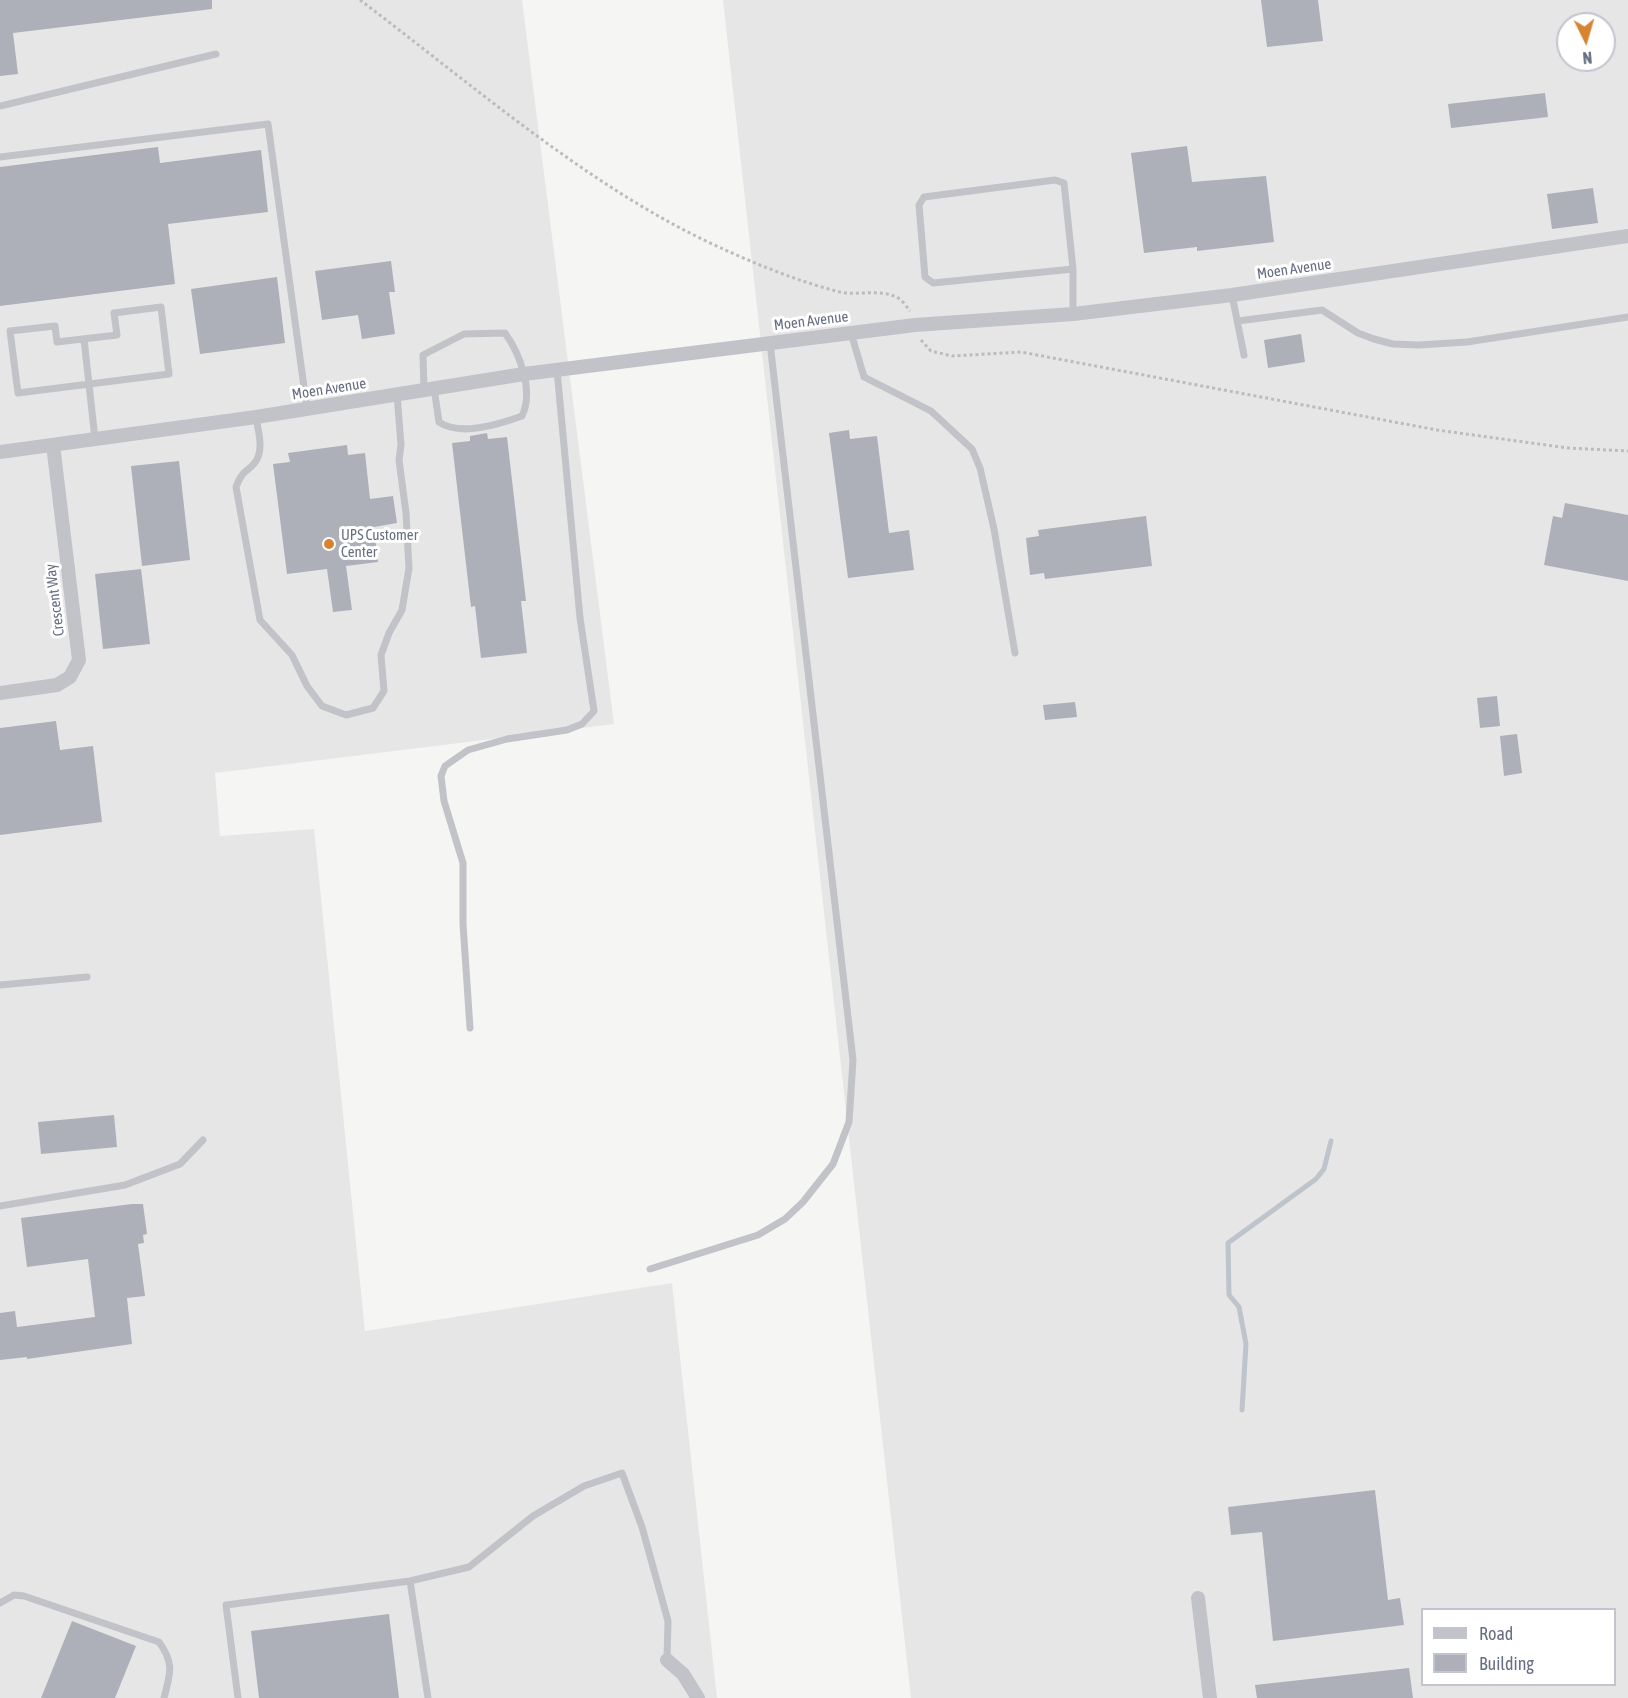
<!DOCTYPE html>
<style>
body{margin:0}
#map{position:relative;width:1628px;height:1698px;overflow:hidden;background:#f5f6f3;font-family:"Asap Condensed",sans-serif}
canvas{display:block}
.legend{position:absolute;left:1421px;top:1608px;width:195px;height:78px;box-sizing:border-box;background:#fff;border:2px solid #c2c5cd;margin:0;padding:8px 10px;list-style:none;font-size:18px;color:#676f82}
.legend li{display:flex;align-items:center;gap:12px;height:30px}
.legend b{width:30px;border:2px solid #c2c5cd}
.north{position:absolute;left:1556px;top:12px;width:60px;height:60px;box-sizing:border-box;background:#fff;border:2px solid #c2c5cd;border-radius:50%;rotate:175deg;font-size:16px;font-weight:700;line-height:24px;text-align:center;color:#676f82}
.north::after{content:'';display:block;margin:auto;width:21px;height:27px;background:#d68432;clip-path:polygon(50% 0,100% 100%,50% 72%,0 100%)}
</style>
<div id="map">
<canvas width="1628" height="1698"></canvas>
<ul class="legend">
<li><b style="height:8px;background:#c1c3c8"></b>Road</li>
<li><b style="height:16px;background:#adb0b8"></b>Building</li>
</ul>
<div class="north">N</div>
</div>
<script>
const context = document.querySelector('canvas').getContext('2d');
context.lineJoin = 'round';
function fill(path, color) { context.fillStyle = color; context.fill(path, 'evenodd'); }
function strokePath(path, color, width, dash) { context.strokeStyle = color; context.lineWidth = width; context.lineCap = dash ? 'butt' : 'round'; context.setLineDash(dash || []); context.stroke(path); }
function drawText(font, color, halo, rows, align = 'center') {
  context.font = font + ' "Asap Condensed",sans-serif'; context.lineWidth = 6; context.setLineDash([]); context.textBaseline = 'middle'; context.strokeStyle = halo; context.fillStyle = color; for (const [text, x, y, turn = 0] of rows) {
    context.save(); context.translate(x, y); context.rotate((+turn || 0) * Math.PI / 180); context.textAlign = isNaN(turn) ? turn : align; if (halo) context.strokeText(text, 0, 0); context.fillText(text, 0, 0); context.restore();
  }
}
fill(new Path2D(`
 M0 0H522L614 724 215 773 220 836 314 829 365 1331 672 1283 717 1698H0Z
 M723 0H1628V1698H911ZM1568 24H1604V60H1568ZM1422 1610H1614V1684H1422Z`), '#e6e6e6');
strokePath(new Path2D(`
 M1242 1410 1246 1344 1239 1307 1229 1295 1228 1243 1316 1179 1324 1169 1331 1141`), '#bec4cb', 5);
fill(new Path2D(`
 M0 0H212V9L13 33 18 74 0 76Z
 M1261 0H1318L1323 41 1267 47Z
 M1545 93 1548 117 1451 128 1448 104Z
 M1187 146 1192 182 1266 176 1274 242 1197 251V247L1144 253 1131 153Z
 M158 147 160 163 261 150 268 212 168 224 175 284 0 306V167Z
 M1593 188 1598 223 1552 229 1547 194Z
 M391 261 395 292H389L395 334 362 339 358 315 322 320 315 271Z
 M277 277 285 343 200 354 191 289Z
 M1301 334 1305 362 1268 368 1264 340Z
 M849 430 850 439 877 436 889 533 909 530 914 570 848 578 829 433Z
 M487 433 488 439 507 437 526 601H521L527 653 481 658 475 606 471 607 452 443 470 441V436Z
 M347 445 348 455 365 453 370 499 393 496 397 523 374 527 378 562 346 566 352 610 333 612 327 569 287 574 273 464 290 462 288 453Z
 M179 461 190 560 142 566 131 466Z
 M1565 503 1628 515V581L1544 565 1553 516 1562 518Z
 M1146 516 1152 566 1045 579 1044 573 1030 575 1026 538 1039 536 1038 530Z
 M141 569 150 644 103 649 95 574Z
 M1497 696 1500 726 1480 728 1477 698Z
 M1075 702 1077 717 1045 720 1043 705Z
 M56 721 60 750 93 746 102 822 0 835V728Z
 M1517 734 1522 773 1504 776 1500 736Z
 M114 1115 117 1147 41 1154 38 1122Z
 M132 1204H143L147 1234 143 1235 144 1243 138 1244 145 1296 127 1298 132 1344 27 1359V1357L0 1360V1313L15 1311 17 1327 95 1317 88 1259 27 1267 21 1218Z
 M1375 1490 1388 1600 1400 1598 1404 1625 1273 1641 1262 1532 1231 1535 1228 1507Z
 M389 1614 399 1698H259L251 1631Z
 M72 1621 136 1646 115 1698H41Z
 M1409 1668 1413 1698H1257L1255 1685Z`), '#adb0b8');
strokePath(new Path2D(`
 M360 0C473 85 592 190 721 248 758 265 800 282 840 292 858 296 876 289 894 296 901 298 906 306 910 311
 M921 340 931 351 952 356 1021 352 1437 430 1568 448 1628 451`), '#bbbcbf', 3, [3, 3]);
strokePath(new Path2D(`
 M0 106 216 54
 M0 157 268 124 307 409
 M1073 269 933 283 925 277 919 205 924 197 1055 180 1064 183 1073 269V314
 M1232 295 1244 355
 M161 307 169 374 18 393 10 331 55 326 57 342 117 335 114 313Z
 M1238 321 1322 310 1358 333 1374 339 1393 344 1419 345 1467 342 1628 317
 M851 333 864 377 931 411 972 449 980 468 994 529 1015 653
 M84 339 95 439
 M424 390 423 355 464 334 505 333C520 354 534 391 522 416 500 424 460 437 439 422L434 388
 M256 417C258 431 264 448 256 461 249 472 243 468 236 487L260 620 292 655 307 686 322 706 346 715 373 708 384 691 381 655 389 633 402 610 409 568 406 513 399 460 401 445 397 394
 M0 985 87 977
 M470 1028 463 924V863L444 801 441 776 445 766 468 750 507 739 567 730 582 724 594 711 580 618 557 370
 M0 1206 125 1185 180 1164 203 1140
 M650 1269 758 1235 785 1219 803 1202 833 1164 849 1122 853 1060 770 343
 M0 1603 14 1595 24 1596 159 1642C175 1664 170 1674 164 1698
 M238 1698 226 1605 410 1581
 M428 1698 410 1581 469 1567 533 1516 584 1486 622 1473 642 1527 668 1621 667 1660`), '#c1c3c8', 7);
strokePath(new Path2D(`
 M0 452 256 417 524 374 915 325 1073 314 1232 295 1628 236
 M0 693 57 685 70 677 79 660 53 445
 M1198 1598 1210 1698
 M667 1660 683 1674 698 1698`), '#c1c3c8', 14);
for (const [x, y, r, color] of [
 [329,544,6,"#d68432"]
]) { const dot = new Path2D(); dot.arc(x, y, r, 0, 2 * Math.PI); context.fillStyle = color; context.fill(dot); strokePath(dot, '#fff', 2); }
drawText('15px', '#676f82', '#fff', [
 ["Moen Avenue",1294,269,-8],
 ["Moen Avenue",811,321,-7],
 ["Moen Avenue",329,389,-9],
 ["Crescent Way",55,600,-97]
]);
drawText('15px', '#676f82', '#fff', [
 ["UPS Customer",341,535],
 ["Center",341,552]
], 'left');
</script>
